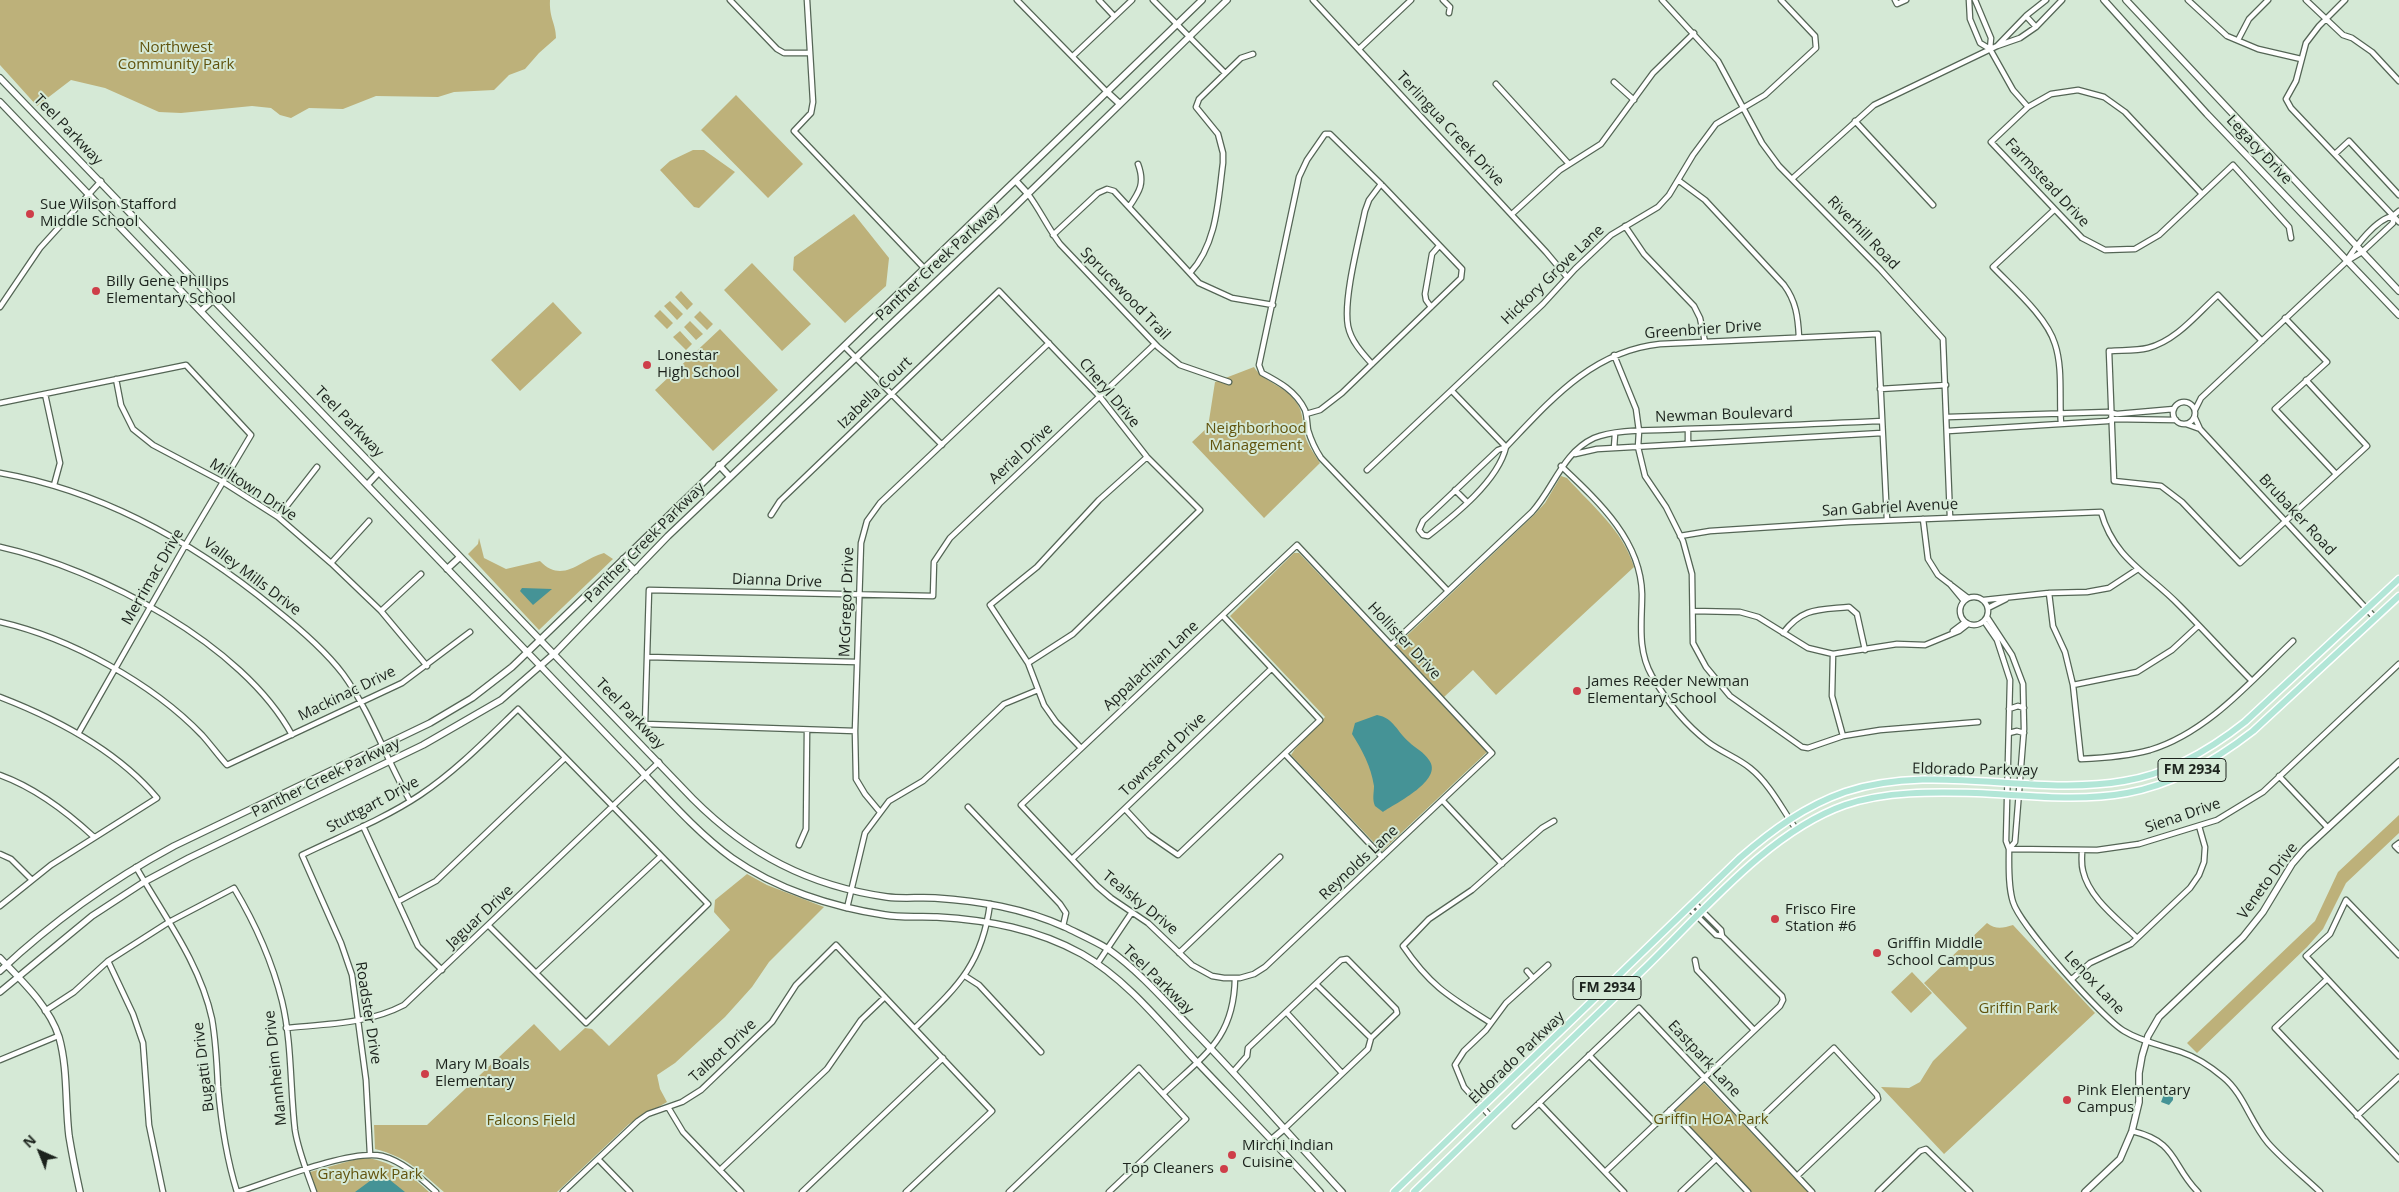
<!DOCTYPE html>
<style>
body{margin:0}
#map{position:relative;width:2399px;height:1192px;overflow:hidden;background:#d5e9d6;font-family:"Open Sans",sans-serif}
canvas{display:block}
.north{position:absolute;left:15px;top:1127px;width:50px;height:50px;-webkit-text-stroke:4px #d5e9d6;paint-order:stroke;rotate:316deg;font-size:14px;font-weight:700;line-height:20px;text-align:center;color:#1c231d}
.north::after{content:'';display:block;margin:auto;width:18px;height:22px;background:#1c231d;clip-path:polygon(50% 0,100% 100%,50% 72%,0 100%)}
</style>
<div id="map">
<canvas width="2399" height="1192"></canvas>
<div class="north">N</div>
</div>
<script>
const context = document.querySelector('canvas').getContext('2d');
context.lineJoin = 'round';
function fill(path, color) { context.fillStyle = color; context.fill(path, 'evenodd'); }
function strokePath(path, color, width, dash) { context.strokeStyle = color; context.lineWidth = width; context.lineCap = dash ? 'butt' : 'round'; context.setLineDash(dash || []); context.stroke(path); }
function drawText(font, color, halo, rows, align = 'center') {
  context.font = font + ' "Open Sans",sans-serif'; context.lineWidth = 4; context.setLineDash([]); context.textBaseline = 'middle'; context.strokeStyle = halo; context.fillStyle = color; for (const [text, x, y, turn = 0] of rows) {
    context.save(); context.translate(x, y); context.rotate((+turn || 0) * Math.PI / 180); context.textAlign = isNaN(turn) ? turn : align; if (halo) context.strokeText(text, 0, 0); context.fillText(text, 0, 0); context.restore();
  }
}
fill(new Path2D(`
 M0 0H550C549 18 556 24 556 38L539 53 525 69 509 75 494 90 454 92 438 97 376 96 343 109 309 108 291 118 280 115 271 108 252 106 181 113 159 112 105 88 71 80 37 106 0 65Z
 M736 95 803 164 768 198 701 130Z
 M693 150H704L735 172 699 208 694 207 660 170 670 161Z
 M854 214 889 258 886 286 845 323 793 270 794 257Z
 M752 263 811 324 782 351 724 290Z
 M681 291 693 304 687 310 675 297Z
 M670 301 683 314 677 320 664 306Z
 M553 302 582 333 520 391 491 360Z
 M660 310 673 323 667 329 654 316Z
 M700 311 713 324 707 330 694 317Z
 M690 321 703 334 696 340 684 327Z
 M720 329 778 390 713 451 655 390Z
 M680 331 692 344 686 350 673 337Z
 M1254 367C1263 382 1286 386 1296 402 1304 412 1302 424 1305 436 1308 446 1315 455 1320 463L1264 518 1192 442 1208 427 1215 382Z
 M1561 476 1567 478C1592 506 1623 530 1634 567L1496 695 1473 670 1444 697 1396 646 1535 514 1545 503Z
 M479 538 484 558 506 569 540 561C563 585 581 559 604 553L613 559 539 630 468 554 478 544Z
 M1294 553H1299L1487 752 1382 851 1291 755 1295 749 1325 717 1230 616Z
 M2399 815V833L2346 883 2323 929 2307 947 2197 1053 2187 1043 2315 921 2338 872Z
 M747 874 767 885 824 907 769 962 752 987 725 1017 675 1063 657 1075 660 1089 667 1102 629 1124 557 1192H444C420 1171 407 1157 375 1149L374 1125H427L534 1024 560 1051 585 1028 592 1029 609 1046 730 930 714 912 715 900Z
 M1987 923C1996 930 2003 928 2013 925L2095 1013 1944 1154 1881 1087 1909 1088 1920 1082 1933 1061 1967 1028 1924 983Z
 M1912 972 1932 993 1911 1013 1891 992Z
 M1704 1083 1808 1192H1751L1674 1111Z
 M369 1158C393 1163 411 1175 429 1192H316L310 1172 357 1159Z`), '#bdb17a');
fill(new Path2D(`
 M522 588 552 589 533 605 520 591Z
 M1377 715C1394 718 1397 732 1409 742 1415 748 1424 752 1429 760 1444 780 1396 803 1383 812L1375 806C1372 799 1374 793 1374 786 1371 766 1362 750 1352 734L1355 723Z
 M2166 1089 2173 1091V1100L2169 1105 2161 1102Z
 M374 1178 390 1180 405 1192H355Z`), '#459396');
const street = new Path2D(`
 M730 0 777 49 784 53H810
 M807 0 813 102 811 113 794 131 925 269
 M1017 0 1107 92
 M1099 0 1114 16
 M1153 0 1225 73
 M1313 0 1546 252 1567 277
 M1443 0 1450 7 1449 13
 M1662 0 1718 61 1762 143 1779 166 1880 269 1943 339 1950 517
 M1895 0 1897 4 1906 0
 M1969 0 1970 19 1980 43 1990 49 2013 90 2028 107
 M1975 0 1991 38 1990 49
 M2188 0 2227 36 2258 49 2301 59
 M2306 0 2343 35 2352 38 2372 52 2399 81
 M2345 0 2319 26 2306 43 2296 81 2286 99 2291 108 2399 222
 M2026 16 2036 27
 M2238 40 2249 19 2268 0
 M1997 46 2027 15 2046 0
 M1359 49 1411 0
 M1073 56 1132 0
 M1614 82 1634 100
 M1496 84 1569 164
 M1855 121 1933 205
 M2335 154 2349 141 2399 195
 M1793 178 1874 105 1997 46 2020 38 2036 27 2062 0
 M1678 180 1705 200 1784 285C1796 301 1798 317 1799 337
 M1028 194C1040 210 1048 228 1060 244L1158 347 1180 365 1229 382
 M2202 194 2125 112 2104 97 2078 90 2051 94 2028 107 1991 142 2082 238 2105 250 2135 249 2159 235 2233 165 2289 227 2291 238
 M1129 207C1140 191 1145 183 1138 164
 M2054 210 1993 267C2012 287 2047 317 2055 344 2063 368 2059 398 2061 424
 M1512 214 1560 170 1601 144 1653 73 1694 33
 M2393 216 2399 211
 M1625 226 1644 254 1694 306 1700 318 1705 342
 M1053 235 1098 193 1107 189 1114 191 1199 283 1232 298 1273 305
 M2347 260C2356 246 2376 219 2393 216
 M1190 273C1217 244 1218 201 1223 163V153L1218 134 1196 107 1199 99 1241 58 1253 54
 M0 307 40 248 101 181
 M1431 307 1426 300 1425 294 1432 254 1439 246
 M2285 318 2327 362 2275 409 2336 474
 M2262 341 2218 295C2197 314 2176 341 2148 348 2136 351 2122 350 2109 351L2114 481 2161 486 2182 502 2240 563 2367 446 2306 380
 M844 346 942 445
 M1614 355 1636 409 1639 431 1638 447 1645 476 1666 507 1683 541 1692 574 1693 643 1706 667 1730 696 1802 747 1808 748 1843 736 1880 730 1978 722
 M1372 364C1362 353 1351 341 1348 326 1343 299 1359 240 1365 211L1369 200 1381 184
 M116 379 121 405 133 429 153 445 223 482 278 517 331 563 381 611 427 666
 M1880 389 1946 385
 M1452 391 1506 447
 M45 394 60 463 54 485
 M2173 413a11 11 0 1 1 22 0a11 11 0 1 1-22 0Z
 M0 403 186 365 251 435 186 544 78 734
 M2195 410 2201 398 2347 261 2362 252 2393 223V216
 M1306 414 1320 410 1342 393 1461 278 1462 269 1381 184 1330 134H1325L1307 160 1299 177 1259 365 1262 373C1279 382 1296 391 1305 410 1307 416 1307 423 1308 430 1311 440 1315 449 1321 458L1448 591
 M1948 417 2107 412 2117 414 2174 409
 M2195 418 2200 429 2375 618
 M2186 424 2200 429
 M1948 431 2108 421 2111 419 2176 420
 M1688 444V429
 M1506 447C1498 481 1455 515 1428 536L1423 535 1419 530 1423 521 1498 450 1506 447C1550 401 1592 351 1660 344L1878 334 1887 520
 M1614 448 1615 434
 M1575 454 1597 449 1882 433
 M1561 466C1598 501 1641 540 1642 594 1642 622 1637 650 1652 676 1666 700 1686 725 1708 742 1721 752 1738 758 1750 768 1770 784 1782 809 1796 829
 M1367 470 1543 304 1575 269 1611 235 1658 207 1669 195 1693 155 1716 124 1765 95 1816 48 1815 36 1781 0
 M0 473C102 491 196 544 275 609 299 628 324 649 343 674 370 711 387 761 410 801
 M1455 490 1467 502
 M771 515 780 501 999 291 1100 397 1147 457 1200 510 1073 634 1028 663
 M278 517 317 467
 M1923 519 1928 559 1938 575 1968 598
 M1680 536 1710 531 1849 522 2101 512C2114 559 2148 573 2179 605 2204 630 2227 656 2252 681
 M1297 545 1492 753 1265 967 1254 974 1240 978H1224L1212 976 1192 965 1148 923 1111 898 1097 886 1021 805Z
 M0 547C99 569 243 644 292 735
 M331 563 369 521
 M1950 584 1964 601
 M2049 593 2053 626 2065 652 2073 685 2081 759C2104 758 2128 756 2150 750 2207 733 2251 681 2293 641
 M1960 611a14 14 0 1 1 28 0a14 14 0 1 1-28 0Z
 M1984 600 2049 593 2087 592 2109 588 2138 569
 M1988 608 2006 599
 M381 611 421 574
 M1693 611 1740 612 1758 617 1808 648 1833 654 1897 644 1925 645 1959 631 1968 624
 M1987 617 2012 655 2023 684 2024 729 2015 842 2009 849
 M1984 621 1997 640 2010 680 2006 841 2009 849C2009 866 2008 886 2013 902 2020 925 2103 1019 2124 1031 2142 1042 2161 1045 2181 1052 2196 1057 2211 1067 2223 1077 2244 1094 2250 1122 2268 1143 2283 1160 2303 1176 2320 1192
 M0 622C70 638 152 683 202 735 211 745 218 755 227 765L402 683 470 632
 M1953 631 1965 622
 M1783 633C1803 607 1819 610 1849 607L1857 614 1865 650
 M1391 645 1532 512C1554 488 1562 453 1594 438 1618 428 1658 431 1684 429 1750 427 1815 424 1881 421
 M1833 654 1832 696 1843 736
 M647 657 857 662
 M2073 685 2137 672 2172 650 2198 626
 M0 697C57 719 117 750 157 798L51 865 0 906
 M2009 709 2018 706 2024 708
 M855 731 645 724 649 590 933 596 934 562 950 538 1155 344
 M2009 733 2017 731 2024 733
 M1081 748 1056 722 1044 705 1028 663 990 605 1037 567 1099 500 1147 457
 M1285 754 1382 857
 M0 775C36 788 66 811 94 837
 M2279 776 2328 828
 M1443 801 1502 864
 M968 807 1060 904 1066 913 1063 926
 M1125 809 1149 835 1178 855 1320 720 1223 616
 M880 812 865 794 856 779 855 731 861 543 867 521 880 503 1049 343
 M363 826 418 946 442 970
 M2399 843 2395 846 2399 850
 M799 845 806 829 807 730
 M2009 849 2097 850 2139 844 2217 820 2263 792 2399 664
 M2082 851C2082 857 2081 864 2083 871 2089 898 2118 919 2137 938
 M0 854 11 859 32 880
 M1072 859 1271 669
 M136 867C164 916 200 963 212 1019 216 1042 217 1064 218 1087 221 1121 227 1160 237 1192
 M399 901 436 881 565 758
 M847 908 865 833 889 801 923 781 935 770 1004 704 1038 690
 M1689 908 1716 935 1722 936
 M1179 953 1280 857
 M2399 955 2346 900 2330 934 2306 956 2399 1056
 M1695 960 1697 970 1754 1030
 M108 961 133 1014 143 1043 149 1125 163 1192
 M1097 964 1132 912
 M1527 971 1533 978
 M537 972 661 856
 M965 976 979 985 1041 1052
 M2072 979 2090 963 2131 944 2190 888 2199 875 2204 862 2205 847 2199 826
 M2326 980 2275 1028 2399 1159
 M1316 984 1371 1038
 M45 1011 74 992 108 961 169 922 234 888C255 923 272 961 282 1001 292 1043 290 1087 295 1130 298 1150 307 1172 314 1192
 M1287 1013 1342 1073
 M1491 1023C1450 997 1431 987 1403 946L1429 919 1472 890 1542 828 1554 821
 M286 1028C326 1024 368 1024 404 1005L659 762
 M915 1028C957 987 982 965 990 904
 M1589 1055 1656 1124
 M0 1060 58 1036
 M1233 1072 1247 1056 1248 1048 1341 960 1347 959 1396 1009 1397 1013 1371 1038 1368 1049 1284 1129
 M1163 1094C1204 1055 1234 1039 1235 978
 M1539 1103 1624 1192
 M668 1107 683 1132 741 1192
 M1670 1110 1748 1192
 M2357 1116 2399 1077
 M1491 1117 1464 1087 1455 1065 1464 1051 1486 1030 1506 1003 1548 965
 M1515 1126 1639 1008 1812 1192
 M1751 1127 1834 1048 1877 1095 1878 1099 1797 1176
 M2132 1131C2178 1142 2171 1165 2198 1192
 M370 1154 366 1080 352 975 341 943 302 855C341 836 384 819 420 795 456 771 487 739 518 709L708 904 586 1023 489 926
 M598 1159 630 1192
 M720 1170 827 1069 861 1020 885 997
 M1605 1172 1780 1006 1783 1000 1782 996 1722 936 1721 930 1694 903
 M238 1192C272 1181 351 1149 382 1156 402 1161 421 1178 436 1192
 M563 1192 638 1121 648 1114 682 1102 701 1090 772 1022 796 985 836 945 992 1111 906 1192
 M802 1192 943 1058
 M1009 1192 1139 1068 1186 1119 1109 1192
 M1681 1192 1716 1159
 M1878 1192 1920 1151 1926 1149 1970 1192`);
const secondary = new Path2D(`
 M2104 0 2207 114 2399 315
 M2126 0 2399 291
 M0 78 693 799C748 854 809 886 887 897 903 899 919 897 935 898 980 901 1023 908 1065 927 1079 934 1095 941 1108 949 1139 971 1165 1001 1191 1028 1243 1081 1291 1137 1342 1192
 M1107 92 1120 104
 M0 102 621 750C656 785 692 829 732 858 776 889 832 907 885 915 902 918 920 916 937 917 988 920 1037 929 1082 954 1126 979 1161 1023 1195 1060 1237 1104 1279 1147 1320 1192
 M1016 181 1028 194
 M201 311 214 299
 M719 465 730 477
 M367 485 379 472
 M623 559 635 571
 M447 569 460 557
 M0 958C22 981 49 1006 59 1037 68 1069 65 1103 69 1136 72 1154 76 1174 80 1192
 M0 971C53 921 111 880 174 846L430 723 472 698 512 667 1202 0
 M0 992 92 916 144 882 189 858 423 745 501 700 555 653 668 536 999 222 1227 0
 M1271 1140 1284 1129
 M2085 1192 2120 1159 2132 1131 2139 1102V1073L2142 1056 2148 1036 2159 1017 2243 937 2263 912 2292 864 2305 849 2399 762`);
const primary = new Path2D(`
 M1394 1192 1740 858C1772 830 1805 806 1845 792 1936 762 2032 797 2124 781 2168 774 2211 749 2245 722L2399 579
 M1414 1192C1490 1118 1567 1044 1643 970 1701 914 1768 832 1845 805 1886 791 1933 792 1976 793 2025 795 2078 802 2127 793 2173 785 2217 759 2253 731L2399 596`);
strokePath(street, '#546555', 7);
strokePath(secondary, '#546555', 8);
strokePath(primary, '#fff', 9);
strokePath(street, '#fff', 4.5);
strokePath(secondary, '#fff', 5.5);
strokePath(primary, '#b2e6d7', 6);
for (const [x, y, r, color] of [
 [30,214,5,"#ce3e49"],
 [96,291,5,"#ce3e49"],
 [647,365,5,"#ce3e49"],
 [1577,691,5,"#ce3e49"],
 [1775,919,5,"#ce3e49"],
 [1877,953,5,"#ce3e49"],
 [425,1074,5,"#ce3e49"],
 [2067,1100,5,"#ce3e49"],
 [1232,1155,5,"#ce3e49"],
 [1224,1169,5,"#ce3e49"]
]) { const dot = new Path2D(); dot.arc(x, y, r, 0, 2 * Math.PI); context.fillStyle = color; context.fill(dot); strokePath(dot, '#d5e9d6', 2); }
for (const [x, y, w] of [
 [2192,770,68],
 [1607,988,68]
]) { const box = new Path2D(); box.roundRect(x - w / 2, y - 11.5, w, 23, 4); context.fillStyle = '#d5e9d6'; context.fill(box); strokePath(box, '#1c231d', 1); }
drawText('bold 14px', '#1c231d', null, [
 ["FM 2934",2192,770],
 ["FM 2934",1607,988]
]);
drawText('15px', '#61530d', '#d5e9d6', [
 ["Northwest",176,48],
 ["Community Park",176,65],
 ["Neighborhood",1256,429],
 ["Management",1256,446],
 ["Griffin Park",2018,1009],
 ["Griffin HOA Park",1711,1120],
 ["Falcons Field",531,1121],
 ["Grayhawk Park",370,1175]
]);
drawText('15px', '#1c231d', '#d5e9d6', [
 ["Terlingua Creek Drive",1450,129,47],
 ["Teel Parkway",68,130,46],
 ["Legacy Drive",2259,150,47],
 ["Farmstead Drive",2047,183,47],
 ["Riverhill Road",1863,233,46],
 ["Panther Creek Parkway",938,263,-43],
 ["Hickory Grove Lane",1553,275,-44],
 ["Sprucewood Trail",1125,294,46],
 ["Greenbrier Drive",1703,330,-4],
 ["Izabella Court",875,393,-44],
 ["Cheryl Drive",1109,393,50],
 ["Newman Boulevard",1724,415,-2],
 ["Teel Parkway",349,422,46],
 ["Aerial Drive",1021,454,-43],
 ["Milltown Drive",253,490,33],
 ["San Gabriel Avenue",1890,508,-3],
 ["Brubaker Road",2297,515,47],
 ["Panther Creek Parkway",645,543,-45],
 ["Merrimac Drive",153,577,-60],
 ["Valley Mills Drive",252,577,37],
 ["Dianna Drive",777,581,2],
 ["McGregor Drive",847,602,-88],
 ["Hollister Drive",1404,641,47],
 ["Appalachian Lane",1151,666,-43],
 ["Mackinac Drive",347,694,-26],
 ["Teel Parkway",630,714,46],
 ["Townsend Drive",1163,755,-44],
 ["Eldorado Parkway",1975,770,1],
 ["Panther Creek Parkway",326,778,-26],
 ["Stuttgart Drive",373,805,-28],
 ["Siena Drive",2183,816,-19],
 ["Reynolds Lane",1359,863,-43],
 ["Veneto Drive",2268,881,-54],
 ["Tealsky Drive",1140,903,39],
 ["Jaguar Drive",480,917,-43],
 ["Teel Parkway",1158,980,44],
 ["Lenox Lane",2094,983,47],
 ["Roadster Drive",368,1013,81],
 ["Talbot Drive",723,1051,-43],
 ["Eldorado Parkway",1517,1058,-44],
 ["Eastpark Lane",1704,1059,47],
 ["Bugatti Drive",204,1067,-97],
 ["Mannheim Drive",276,1068,-96]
]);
drawText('15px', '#1c231d', '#d5e9d6', [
 ["Sue Wilson Stafford",40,205],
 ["Middle School",40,222],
 ["Billy Gene Phillips",106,282],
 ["Elementary School",106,299],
 ["Lonestar",657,356],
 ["High School",657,373],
 ["James Reeder Newman",1587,682],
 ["Elementary School",1587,699],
 ["Frisco Fire",1785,910],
 ["Station #6",1785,927],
 ["Griffin Middle",1887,944],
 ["School Campus",1887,961],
 ["Mary M Boals",435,1065],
 ["Elementary",435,1082],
 ["Pink Elementary",2077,1091],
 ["Campus",2077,1108],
 ["Mirchi Indian",1242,1146],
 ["Cuisine",1242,1163],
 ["Top Cleaners",1214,1169,"right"]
], 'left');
</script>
